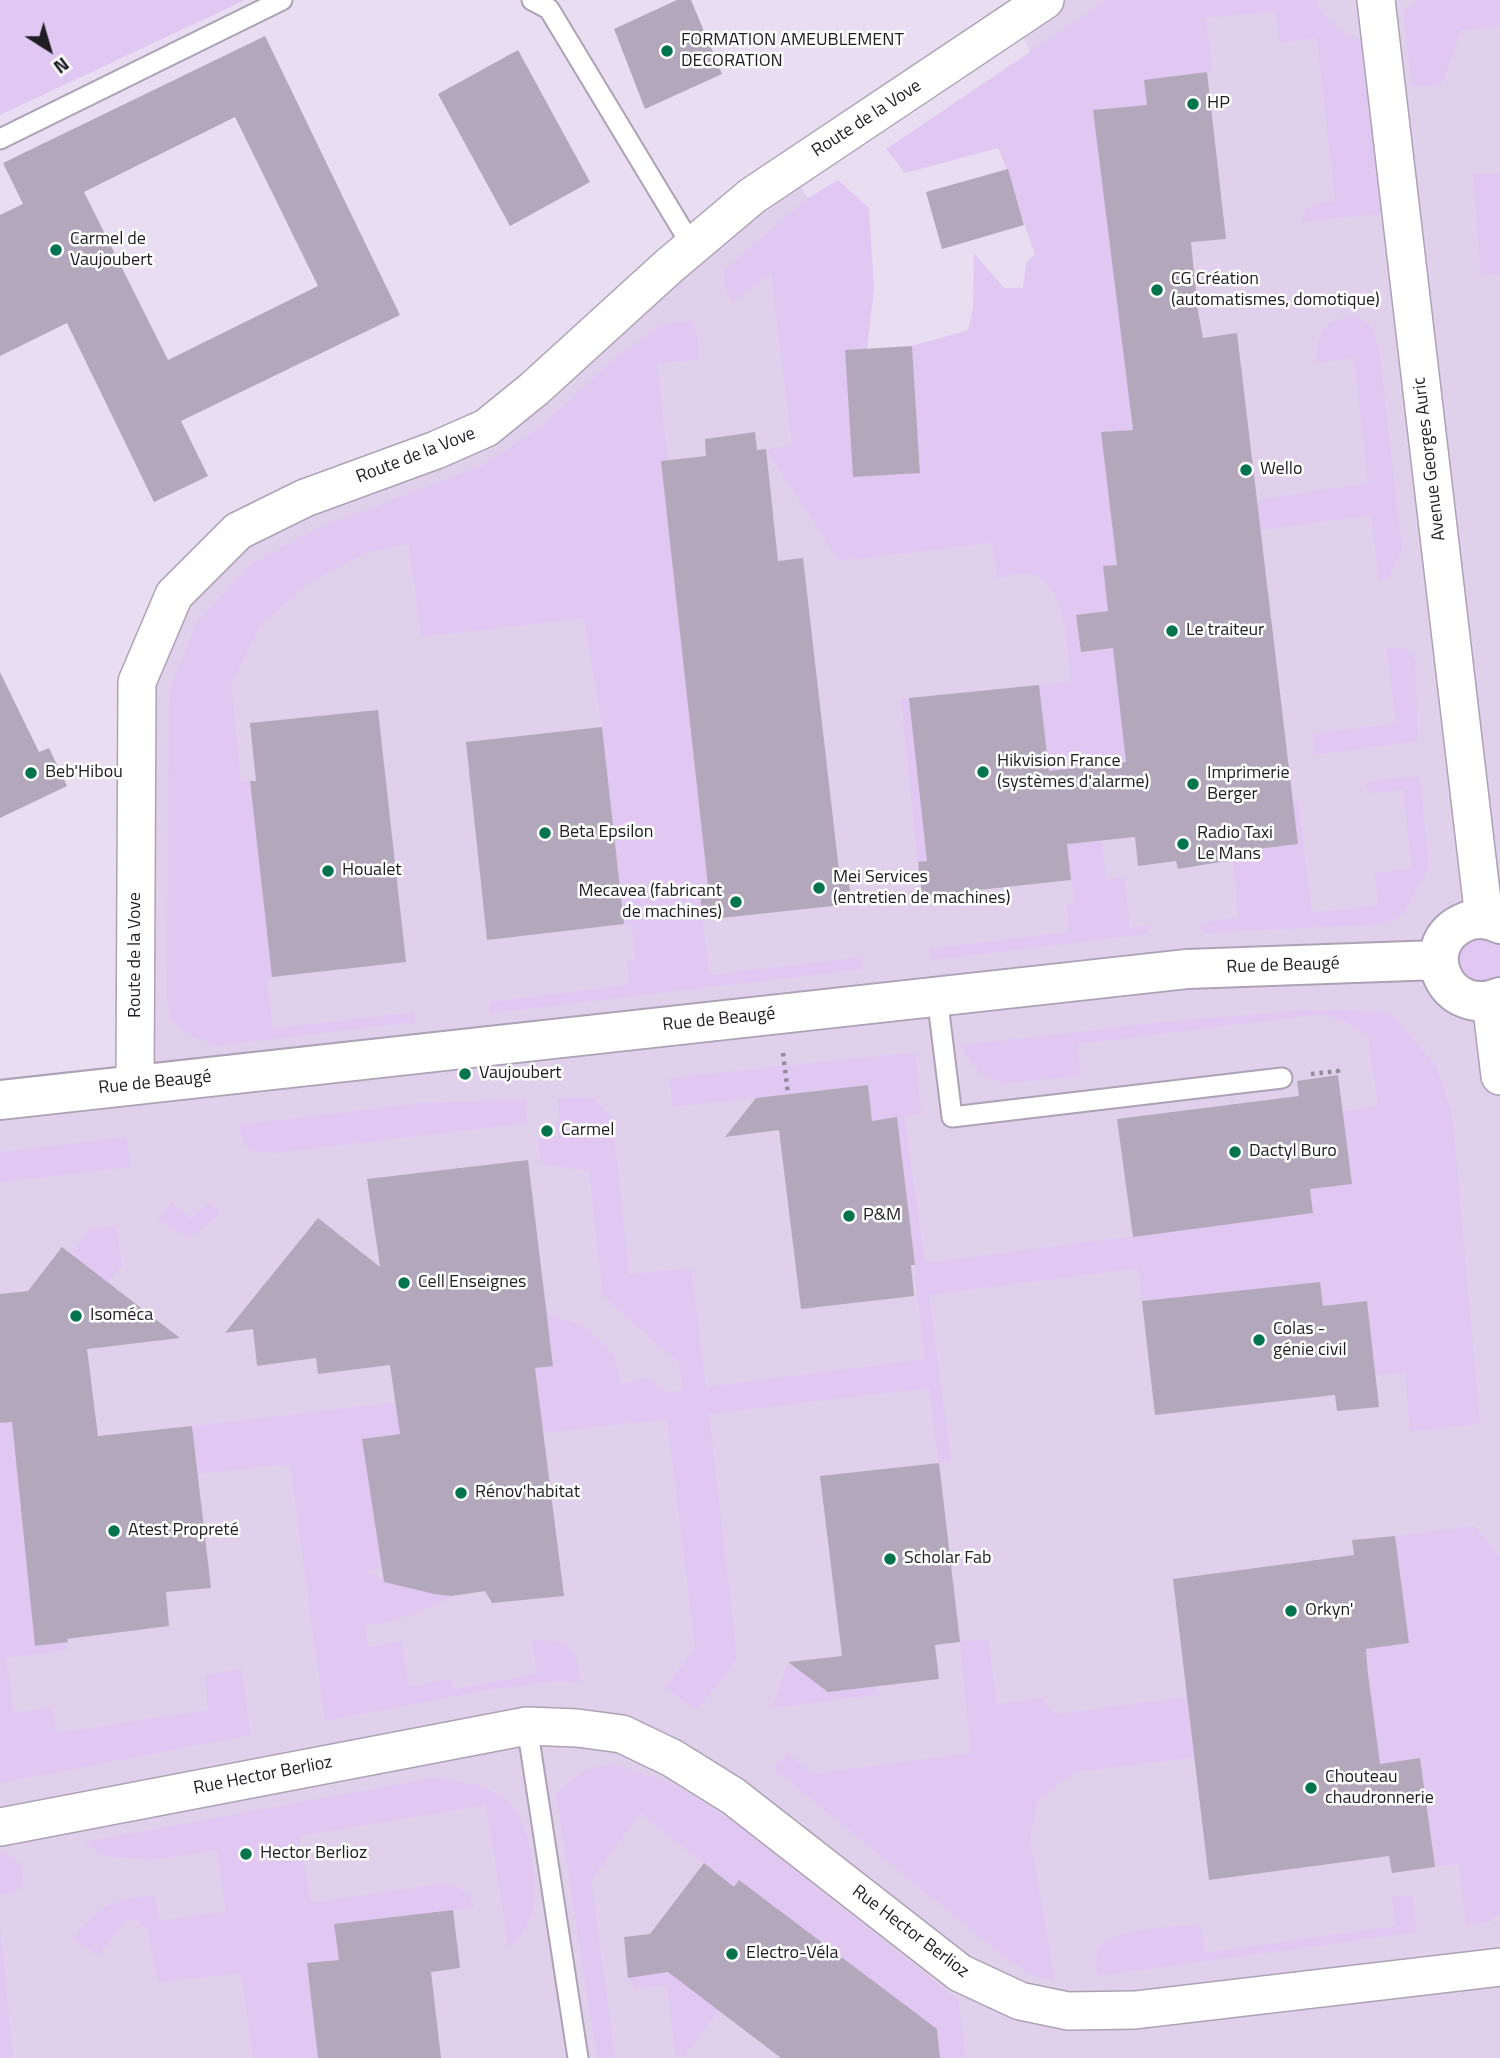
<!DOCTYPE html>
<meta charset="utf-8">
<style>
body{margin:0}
#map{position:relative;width:1500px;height:2058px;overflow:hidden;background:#e9ddf1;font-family:"Titillium Web",sans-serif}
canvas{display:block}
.north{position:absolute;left:14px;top:14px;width:70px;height:70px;-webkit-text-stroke:5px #fff;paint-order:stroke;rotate:143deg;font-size:19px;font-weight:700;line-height:28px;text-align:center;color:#201c23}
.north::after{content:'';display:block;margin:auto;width:24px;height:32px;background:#201c23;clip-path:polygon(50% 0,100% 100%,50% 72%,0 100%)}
</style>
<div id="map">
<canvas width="1500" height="2058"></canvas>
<div class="north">N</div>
</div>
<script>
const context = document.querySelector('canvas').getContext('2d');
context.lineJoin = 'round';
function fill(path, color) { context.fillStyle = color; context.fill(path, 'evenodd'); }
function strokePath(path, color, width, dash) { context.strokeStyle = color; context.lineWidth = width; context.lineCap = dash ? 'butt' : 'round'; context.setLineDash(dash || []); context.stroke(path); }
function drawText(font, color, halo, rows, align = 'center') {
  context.font = font + ' "Titillium Web",sans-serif'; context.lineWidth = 5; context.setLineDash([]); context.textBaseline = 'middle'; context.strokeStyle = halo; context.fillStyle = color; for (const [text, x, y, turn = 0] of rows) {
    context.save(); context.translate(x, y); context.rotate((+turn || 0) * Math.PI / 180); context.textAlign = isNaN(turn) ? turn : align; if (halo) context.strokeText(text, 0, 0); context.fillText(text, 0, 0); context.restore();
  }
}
fill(new Path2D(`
 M1045 0H1500V2058H0V1100L135 1084 137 682 238 531 436 450 789 170 808 198 825 484 1060 468 1031 53 1015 20Z`), '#e0d0eb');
fill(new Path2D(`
 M0 0H245L0 115Z
 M1107 0H1315C1317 9 1341 34 1351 37 1354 39 1359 38 1363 38L1385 213 1301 222C1305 203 1319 204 1335 201L1317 38 1279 43 1276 11 1206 18 1212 71 1144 80 1147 105 1093 110 1133 430 1102 432 1117 565 1104 566 1108 611 1076 615 1081 652 1113 648 1126 762 1093 767 1106 879 1124 877 1130 928 1150 925 1147 934 931 960 930 949 1069 932 1067 904 1075 903 1071 880 1058 847 1039 685 1071 682C1068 652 1068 581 1030 574 1020 573 1006 577 997 578L992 543 839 561 766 449 792 445 771 272 733 302 725 289 724 270 808 198 838 180 869 208 874 289 867 349 845 351 853 476 920 472 912 346 968 330 973 309 974 253 1004 288H1023L1026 263 1035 254C1021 219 1014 182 998 148L905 173 886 149Z
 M1417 0H1500V27L1461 30 1442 84 1412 87 1403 12Z
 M1500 173V274L1481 276 1473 174Z
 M1356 315 1371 325 1379 349 1402 550 1389 576 1379 581 1371 515 1246 532 1257 500 1368 483 1354 358 1317 363C1316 332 1324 320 1356 315Z
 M690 321C699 332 698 346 699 359L657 364 668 460 661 461 708 886 699 887 709 975 861 957 863 969 491 1013 490 1002 629 985 627 961 636 959 631 925 624 924 602 727 584 618 421 637 409 544 365 553 306 585 260 625 231 685 241 782 250 781 272 977 267 978 273 1029 414 1012 415 1022 215 1046 184 1032 170 1019 167 999 169 693 198 620 253 563 318 528 481 466 542 426 616 357 662 325Z
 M1387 648C1401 648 1409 647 1415 660L1418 741 1315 755 1314 734 1396 723Z
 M909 698 927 861 918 862 901 699Z
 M1420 776 1429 868 1404 912 1395 919 1381 924 1206 933 1200 927 1205 922 1238 917 1232 852 1298 844 1293 802 1298 800 1312 912 1378 906 1375 873 1412 868 1403 790 1371 793 1365 787 1370 781Z
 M1475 935 1497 940 1500 944V977L1495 982 1479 986 1459 975 1456 952Z
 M1306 1010 1387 1012 1397 1020 1436 1066 1452 1113 1480 1424 1410 1431 1405 1372 1375 1375 1367 1301 1323 1306 1320 1282 1142 1301 1138 1268 929 1295 951 1461 939 1463 929 1388 709 1414 737 1659 697 1710 665 1688 695 1648 667 1419 543 1433 540 1417 363 1439 382 1567 366 1571C394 1585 421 1593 452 1596 420 1613 401 1620 365 1626L368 1647 401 1641 409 1687 450 1679 453 1689 537 1674 532 1641C567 1637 580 1648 579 1684L559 1681 487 1690 325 1721 290 1464 198 1474 192 1426 399 1402 546 1313 586 1327 614 1355 621 1384 647 1378 665 1392 683 1390 679 1363 603 1296 589 1171 541 1164 538 1139 558 1136 556 1123 560 1122 557 1098H593L612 1118 629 1274 691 1268 706 1387 925 1359 897 1118 872 1121 868 1085 673 1107 669 1078 915 1052 921 1114 904 1117 925 1263 1313 1213 1310 1189 1352 1184 1343 1111 1378 1106 1368 1036 1355 1026 1324 1014 1077 1044 1081 1075 1003 1084 981 1074 964 1052V1045L1162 1022Z
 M525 1099 527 1123 275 1153C249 1150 244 1152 239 1125L422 1103Z
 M127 1137 130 1167 0 1182V1152Z
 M171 1202 191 1219 208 1202 221 1213 191 1238 158 1220Z
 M116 1227 122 1265 108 1283 70 1253 91 1228Z
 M73 1415 14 1447 35 1645 68 1642 67 1650 6 1658 14 1713 52 1707 57 1733 208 1710 205 1675 241 1669 251 1735 0 1783V1423Z
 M1474 1526 1500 1557V1912L1491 1922 1466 1925 1459 1864 1435 1867 1420 1758 1380 1764 1376 1735 1075 1772 1038 1800 1030 1839 1055 1981 1031 1975 1006 1958 773 1768 788 1753 813 1774 971 1753 960 1642 988 1639 997 1704 1041 1698 1055 1714 1369 1674 1366 1649 1409 1643 1395 1536Z
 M788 1663 828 1692 873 1687 881 1694 772 1708Z
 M613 1764 671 1783 734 1822 958 2000 966 2058H940L734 1887 640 1813 591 1880 615 2058H597L556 1794 584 1770Z
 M433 1778C464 1782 489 1783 513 1807 531 1825 538 1889 532 1912 528 1927 518 1938 509 1949L486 1805 299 1836 311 1903 445 1883C460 1887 470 1891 474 1907L334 1924 339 1960 307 1964 318 2058H253L241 1973 158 1982 148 1931 137 1920 126 1921 97 1956 74 1938C97 1906 116 1898 155 1895L159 1921 226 1911 217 1850 150 1860 104 1856 84 1842Z
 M0 1851C18 1858 25 1866 23 1886L15 1892 0 1894Z
 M1412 1895 1417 1932 1097 1976C1096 1964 1094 1953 1102 1944 1116 1928 1178 1927 1200 1924L1205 1953 1396 1926 1392 1897Z
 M0 1927 13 2058H0Z
 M668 1972 719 2011 682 2058H676L667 1985 635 1989 628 1978Z`), '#e1c8f2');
fill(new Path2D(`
 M677 0H691L722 74 645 109 614 29Z
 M265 36 400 315 181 421 208 476 154 502 67 323 0 356V215L23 204 3 163ZM235 117 318 286 168 360 84 192Z
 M518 50 590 182 510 226 438 94Z
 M1207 72 1226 239 1191 242 1198 311 1203 338 1237 333 1298 844 1232 852 1233 860 1178 869 1176 861 1138 866 1135 837 1067 844 1071 880 922 896 918 862 927 861 909 698 1039 685 1049 771 1126 762 1113 648 1081 652 1076 615 1108 611 1103 566 1117 565 1101 432 1133 430 1093 110 1147 105 1144 80Z
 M1008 169 1024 225 942 249 926 192Z
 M912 346 920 473 853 477 845 350Z
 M755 432 757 450 766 449 778 561 803 558 839 871H848L851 904 703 920 699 887 708 886 661 461 706 456 705 439Z
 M0 672 39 752 49 748 67 786 0 818Z
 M378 710 406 962 272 977 250 781H256L250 723Z
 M602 727 624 924 487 940 466 742Z
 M1338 1075 1352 1184 1310 1189 1313 1213 1133 1237 1117 1119 1299 1096 1297 1081Z
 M868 1085 872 1121 897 1117 915 1265H911L914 1296 801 1309 779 1130 725 1137 756 1098Z
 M528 1160 553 1366 535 1368 564 1596 492 1603 485 1591 452 1596 434 1594 384 1582 362 1439 400 1434 390 1365 318 1374 316 1358 257 1366 253 1329 225 1333 318 1218 380 1267 367 1179Z
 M62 1247 180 1338 87 1349 98 1436 192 1426 211 1588 166 1592 169 1626 67 1639 68 1642 35 1646 12 1422 0 1423V1294L28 1291Z
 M1320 1282 1323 1306 1367 1301 1379 1407 1337 1411 1335 1395 1155 1415 1142 1301Z
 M939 1463 960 1642 935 1645 939 1679 828 1692 788 1662 842 1656 820 1476Z
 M1395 1536 1409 1643 1366 1649 1368 1674 1380 1764 1420 1758 1435 1867 1392 1873 1389 1856 1209 1880 1173 1579 1354 1555 1352 1540Z
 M704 1863 734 1887 739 1880 937 2029 940 2058H781L668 1972 628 1978 624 1937 650 1934Z
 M453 1910 460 1968 431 1972 441 2058H318L307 1963 339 1960 334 1924Z`), '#b3a8bb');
const lane = new Path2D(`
 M532 0 549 9 692 246
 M0 139 282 0
 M937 996 952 1117 1282 1078
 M527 1726 578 2058`);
const street = new Path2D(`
 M1376 0 1484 918
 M1491 1001 1500 1076
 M135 1084 137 682 174 595 238 531 305 498 436 450 486 428 534 389 669 266 752 196 1045 0
 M0 1827 527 1726 577 1728 622 1734 672 1758 733 1796 960 1973 1020 2001 1068 2011 1135 2010 1500 1967`);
const secondary = new Path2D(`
 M1500 924C1488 918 1475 917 1463 923 1414 946 1446 1019 1500 997
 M0 1100 1187 969 1438 960`);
strokePath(lane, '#ada2b5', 23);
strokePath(street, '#ada2b5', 40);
strokePath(secondary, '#ada2b5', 42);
strokePath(new Path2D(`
 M783 1053 788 1094
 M1311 1074 1338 1071V1075`), '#948b9a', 4.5, [3.5, 5]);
strokePath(lane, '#fff', 19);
strokePath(street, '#fff', 37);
strokePath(secondary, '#fff', 38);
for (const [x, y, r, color] of [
 [667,51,7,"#04744e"],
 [1193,104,7,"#04744e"],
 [56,250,7,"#04744e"],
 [1157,290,7,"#04744e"],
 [1246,470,7,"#04744e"],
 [1172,631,7,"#04744e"],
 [983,772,7,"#04744e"],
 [31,773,7,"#04744e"],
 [1193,784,7,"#04744e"],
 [545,833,7,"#04744e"],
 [1183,844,7,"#04744e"],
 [328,871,7,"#04744e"],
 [819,888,7,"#04744e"],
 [736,902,7,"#04744e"],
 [465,1074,7,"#04744e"],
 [547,1131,7,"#04744e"],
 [1235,1152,7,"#04744e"],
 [849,1216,7,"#04744e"],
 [404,1283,7,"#04744e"],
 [76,1316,7,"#04744e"],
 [1259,1340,7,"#04744e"],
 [461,1493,7,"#04744e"],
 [114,1531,7,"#04744e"],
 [890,1559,7,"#04744e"],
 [1291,1611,7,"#04744e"],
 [1311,1788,7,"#04744e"],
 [246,1854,7,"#04744e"],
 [732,1954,7,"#04744e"]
]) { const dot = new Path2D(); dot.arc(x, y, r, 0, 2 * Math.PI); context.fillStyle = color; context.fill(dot); strokePath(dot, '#fff', 2.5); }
drawText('18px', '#201c23', '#fff', [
 ["FORMATION AMEUBLEMENT",681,41],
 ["DECORATION",681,62],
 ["HP",1207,104],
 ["Carmel de",70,240],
 ["Vaujoubert",70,261],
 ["CG Création",1171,280],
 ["(automatismes, domotique)",1171,301],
 ["Wello",1260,470],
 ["Le traiteur",1186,631],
 ["Hikvision France",997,762],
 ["(systèmes d'alarme)",997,783],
 ["Beb'Hibou",45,773],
 ["Imprimerie",1207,774],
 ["Berger",1207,795],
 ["Beta Epsilon",559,833],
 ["Radio Taxi",1197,834],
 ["Le Mans",1197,855],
 ["Houalet",342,871],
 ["Mei Services",833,878],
 ["(entretien de machines)",833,899],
 ["Mecavea (fabricant",722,892,"right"],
 ["de machines)",722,913,"right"],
 ["Vaujoubert",479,1074],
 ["Carmel",561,1131],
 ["Dactyl Buro",1249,1152],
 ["P&M",863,1216],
 ["Cell Enseignes",418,1283],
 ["Isoméca",90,1316],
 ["Colas -",1273,1330],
 ["génie civil",1273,1351],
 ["Rénov'habitat",475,1493],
 ["Atest Propreté",128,1531],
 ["Scholar Fab",904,1559],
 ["Orkyn'",1305,1611],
 ["Chouteau",1325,1778],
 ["chaudronnerie",1325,1799],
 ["Hector Berlioz",260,1854],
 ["Electro-Véla",746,1954]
], 'left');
drawText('18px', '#201c23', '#fff', [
 ["Route de la Vove",867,119,-33],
 ["Route de la Vove",416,456,-21],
 ["Avenue Georges Auric",1430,459,-97],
 ["Route de la Vove",136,955,-90],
 ["Rue de Beaugé",1283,966,-2],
 ["Rue de Beaugé",719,1020,-6],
 ["Rue de Beaugé",155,1083,-6],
 ["Rue Hector Berlioz",263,1776,-11],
 ["Rue Hector Berlioz",910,1932,37]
]);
</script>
